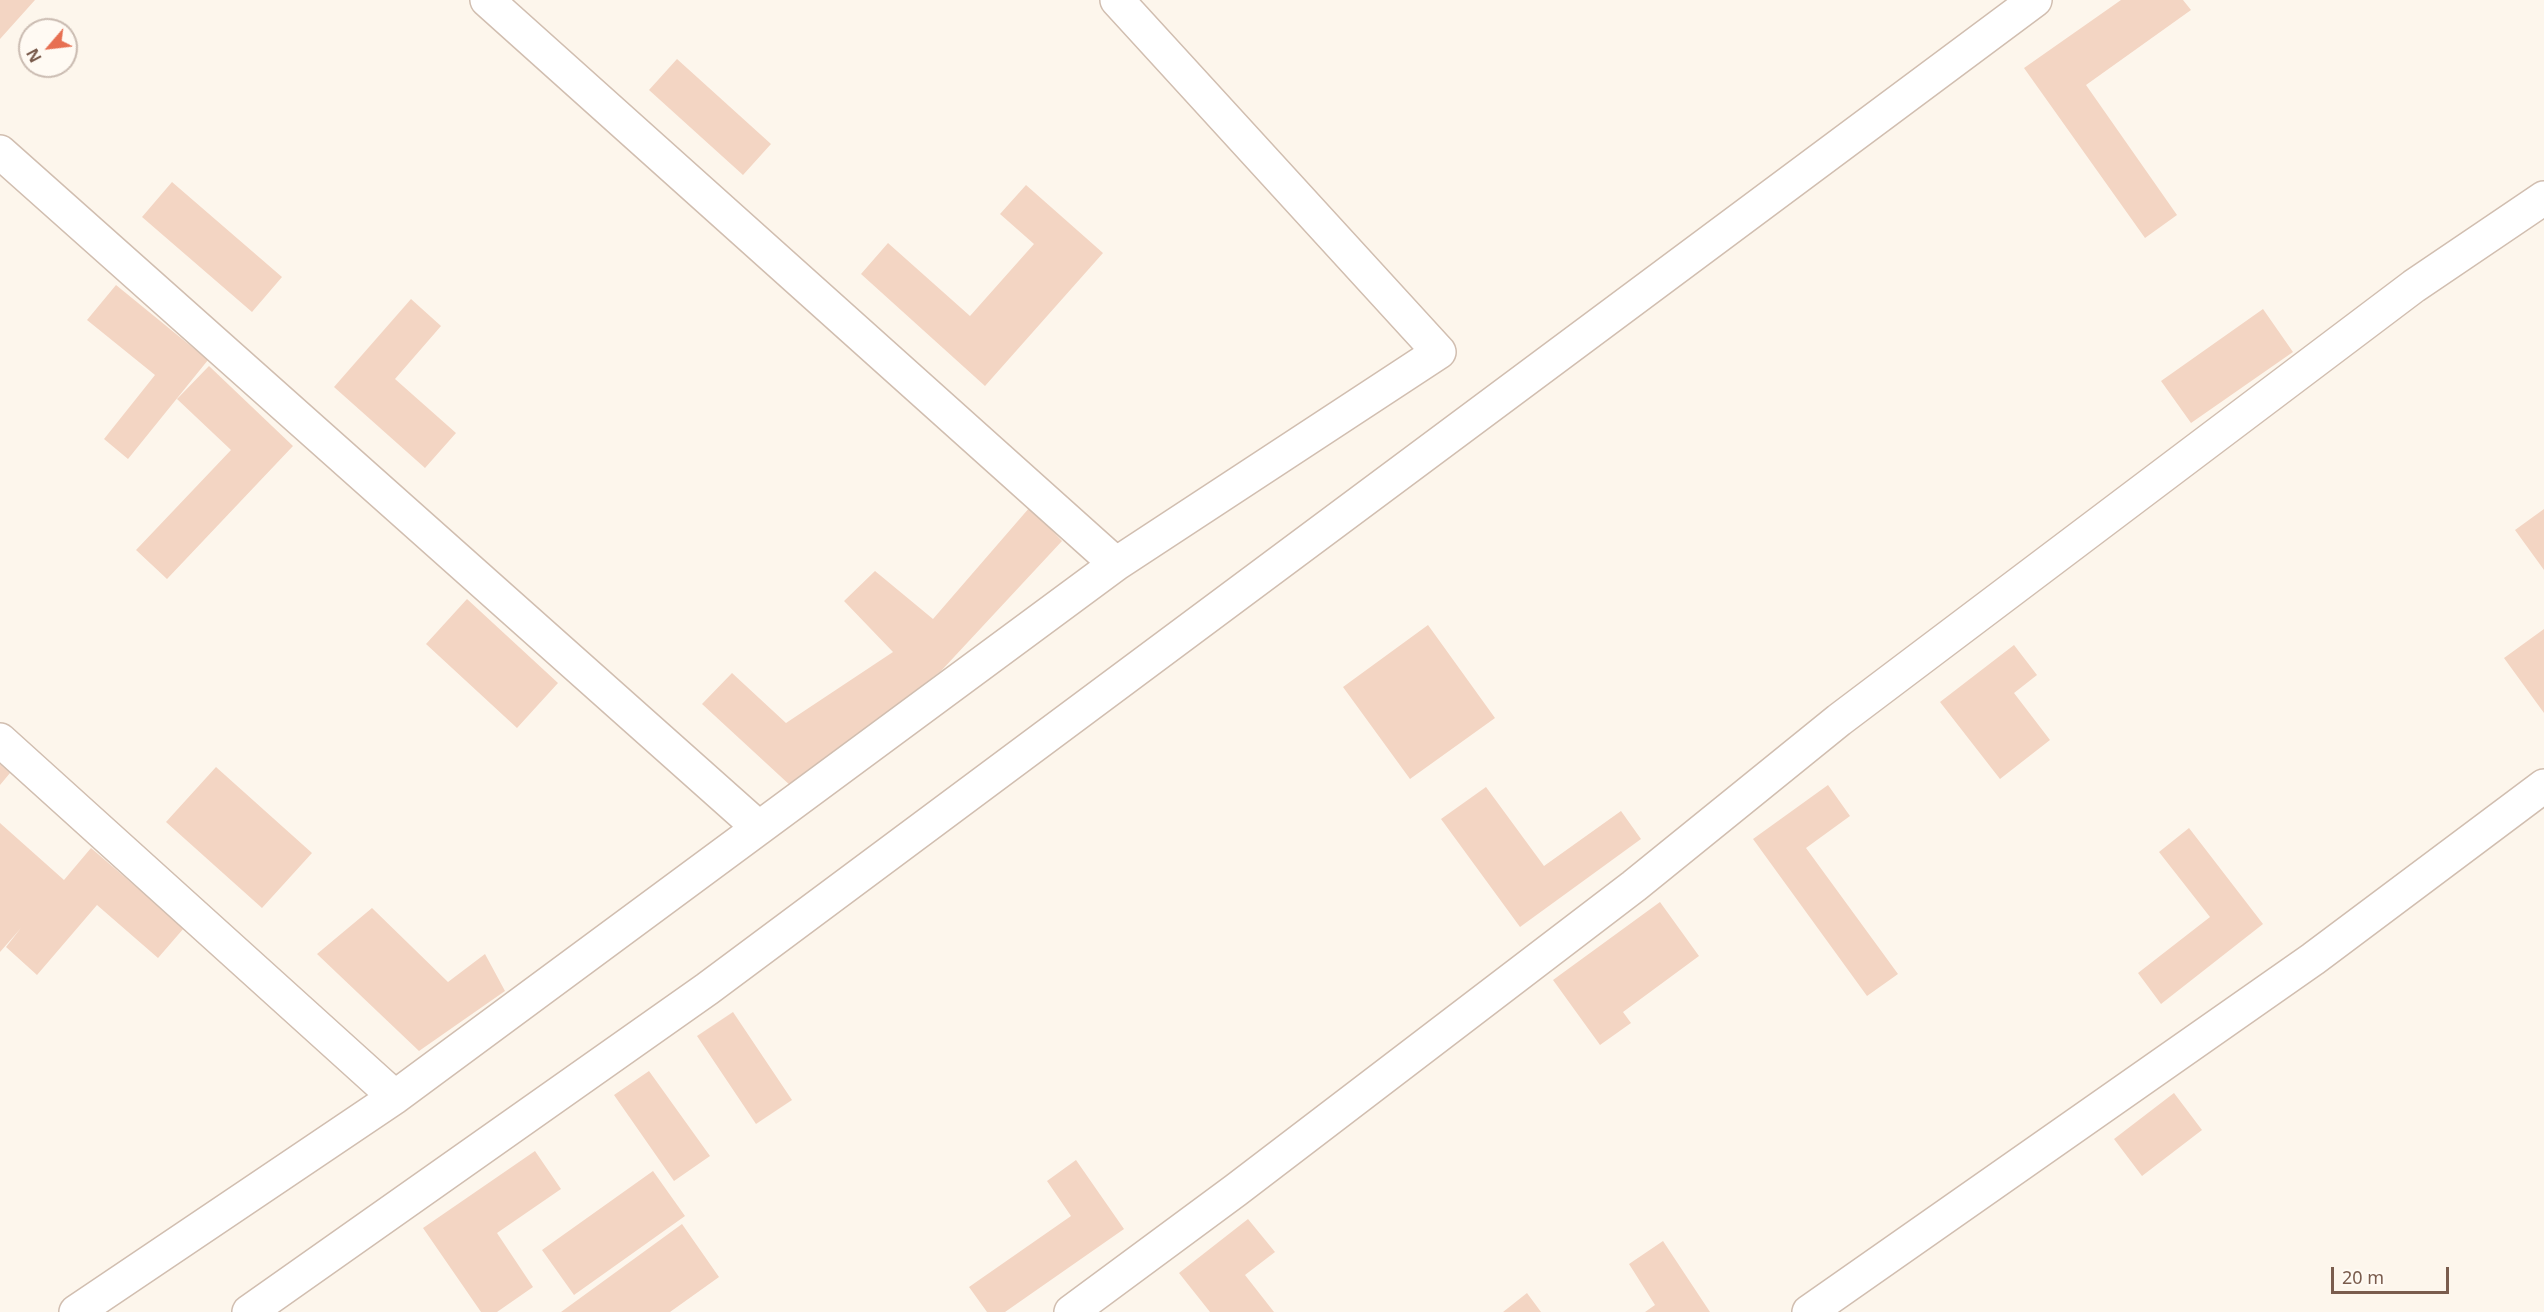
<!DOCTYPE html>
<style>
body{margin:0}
#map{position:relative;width:2544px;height:1312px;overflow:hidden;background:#fdf6ec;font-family:"Noto Sans",sans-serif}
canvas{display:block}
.north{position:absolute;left:18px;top:18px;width:60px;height:60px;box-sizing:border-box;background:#fffaf3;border:2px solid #cabbb1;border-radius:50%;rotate:242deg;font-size:16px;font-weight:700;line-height:24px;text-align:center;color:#7a5c4d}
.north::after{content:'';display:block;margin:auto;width:21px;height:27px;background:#e76f51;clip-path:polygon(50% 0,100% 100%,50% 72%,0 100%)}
.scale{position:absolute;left:2331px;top:1267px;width:118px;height:27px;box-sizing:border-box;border:3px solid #7a5c4d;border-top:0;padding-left:8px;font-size:18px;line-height:21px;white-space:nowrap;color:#7a5c4d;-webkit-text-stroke:4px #fffaf3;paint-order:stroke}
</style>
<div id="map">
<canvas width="2544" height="1312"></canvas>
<div class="north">N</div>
<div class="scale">20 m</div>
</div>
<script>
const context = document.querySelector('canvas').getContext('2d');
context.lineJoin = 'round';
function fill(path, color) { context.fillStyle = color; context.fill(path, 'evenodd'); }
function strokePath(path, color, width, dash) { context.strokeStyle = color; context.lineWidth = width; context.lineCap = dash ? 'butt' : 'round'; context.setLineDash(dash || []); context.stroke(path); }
fill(new Path2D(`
 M0 0H35L0 39Z
 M2121 0H2183L2191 10 2086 85 2177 215 2145 238 2024 68Z
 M677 59 771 144 743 175 649 90Z
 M172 182 282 277 252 312 142 217Z
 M1026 185 1103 253 985 386 861 274 888 243 970 316 1034 244 1000 214Z
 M116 285 208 360 128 459 104 439 155 375 87 320Z
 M411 299 441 326 395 379 456 433 425 468 334 387Z
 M2263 309 2293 352 2191 423 2161 381Z
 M209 366 293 446 167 579 136 550 231 450 177 399Z
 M1030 507 1062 541 941 671 792 787 702 704 732 673 786 723 893 652 844 601 875 571 933 619Z
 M2544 509V570L2515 530Z
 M467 599 558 683 517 728 426 644Z
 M1428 625 1495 718 1410 779 1343 687Z
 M2544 629V713L2504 658Z
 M2014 645 2037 675 2014 693 2050 740 2000 779 1940 702Z
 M0 764 10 773 0 785Z
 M216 767 312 853 262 908 166 822Z
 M1828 785 1850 816 1806 848 1898 974 1867 996 1753 839Z
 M1486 787 1544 866 1621 811 1641 839 1520 927 1441 819Z
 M0 823 64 880 91 848 184 928 158 958 97 905 37 975 6 947 21 928 0 952Z
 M2189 828 2263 924 2161 1004 2138 973 2210 917 2159 852Z
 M1660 902 1699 956 1623 1012 1631 1023 1600 1045 1553 980Z
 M372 908 448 982 485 954 505 991 419 1051 317 954Z
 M733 1012 792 1100 756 1124 697 1036Z
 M649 1071 710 1156 674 1181 614 1095Z
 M2174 1093 2202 1130 2142 1176 2114 1139Z
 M535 1151 561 1189 497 1233 533 1287 497 1312H481L423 1228Z
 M1076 1160 1124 1229 1005 1312H987L969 1287 1071 1216 1047 1181Z
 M653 1171 685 1216 574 1295 542 1250Z
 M1248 1219 1275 1252 1245 1275 1274 1312H1210L1179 1273Z
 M682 1224 719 1277 670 1312H561Z
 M1663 1241 1710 1312H1645L1655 1305 1629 1264Z
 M1527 1293 1541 1312H1503Z`), '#f3d5c3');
const minor = new Path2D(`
 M487 0 1116 564
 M0 152 758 827
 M0 740 395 1097
 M76 1312 395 1097 1116 564 1439 352 1117 0
 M249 1312 707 989 2035 0
 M1071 1312 1236 1190 1634 886 1839 720 2414 286 2544 198
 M1809 1312 2313 959 2544 786`);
strokePath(minor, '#d1beb0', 36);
strokePath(minor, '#fff', 33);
</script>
